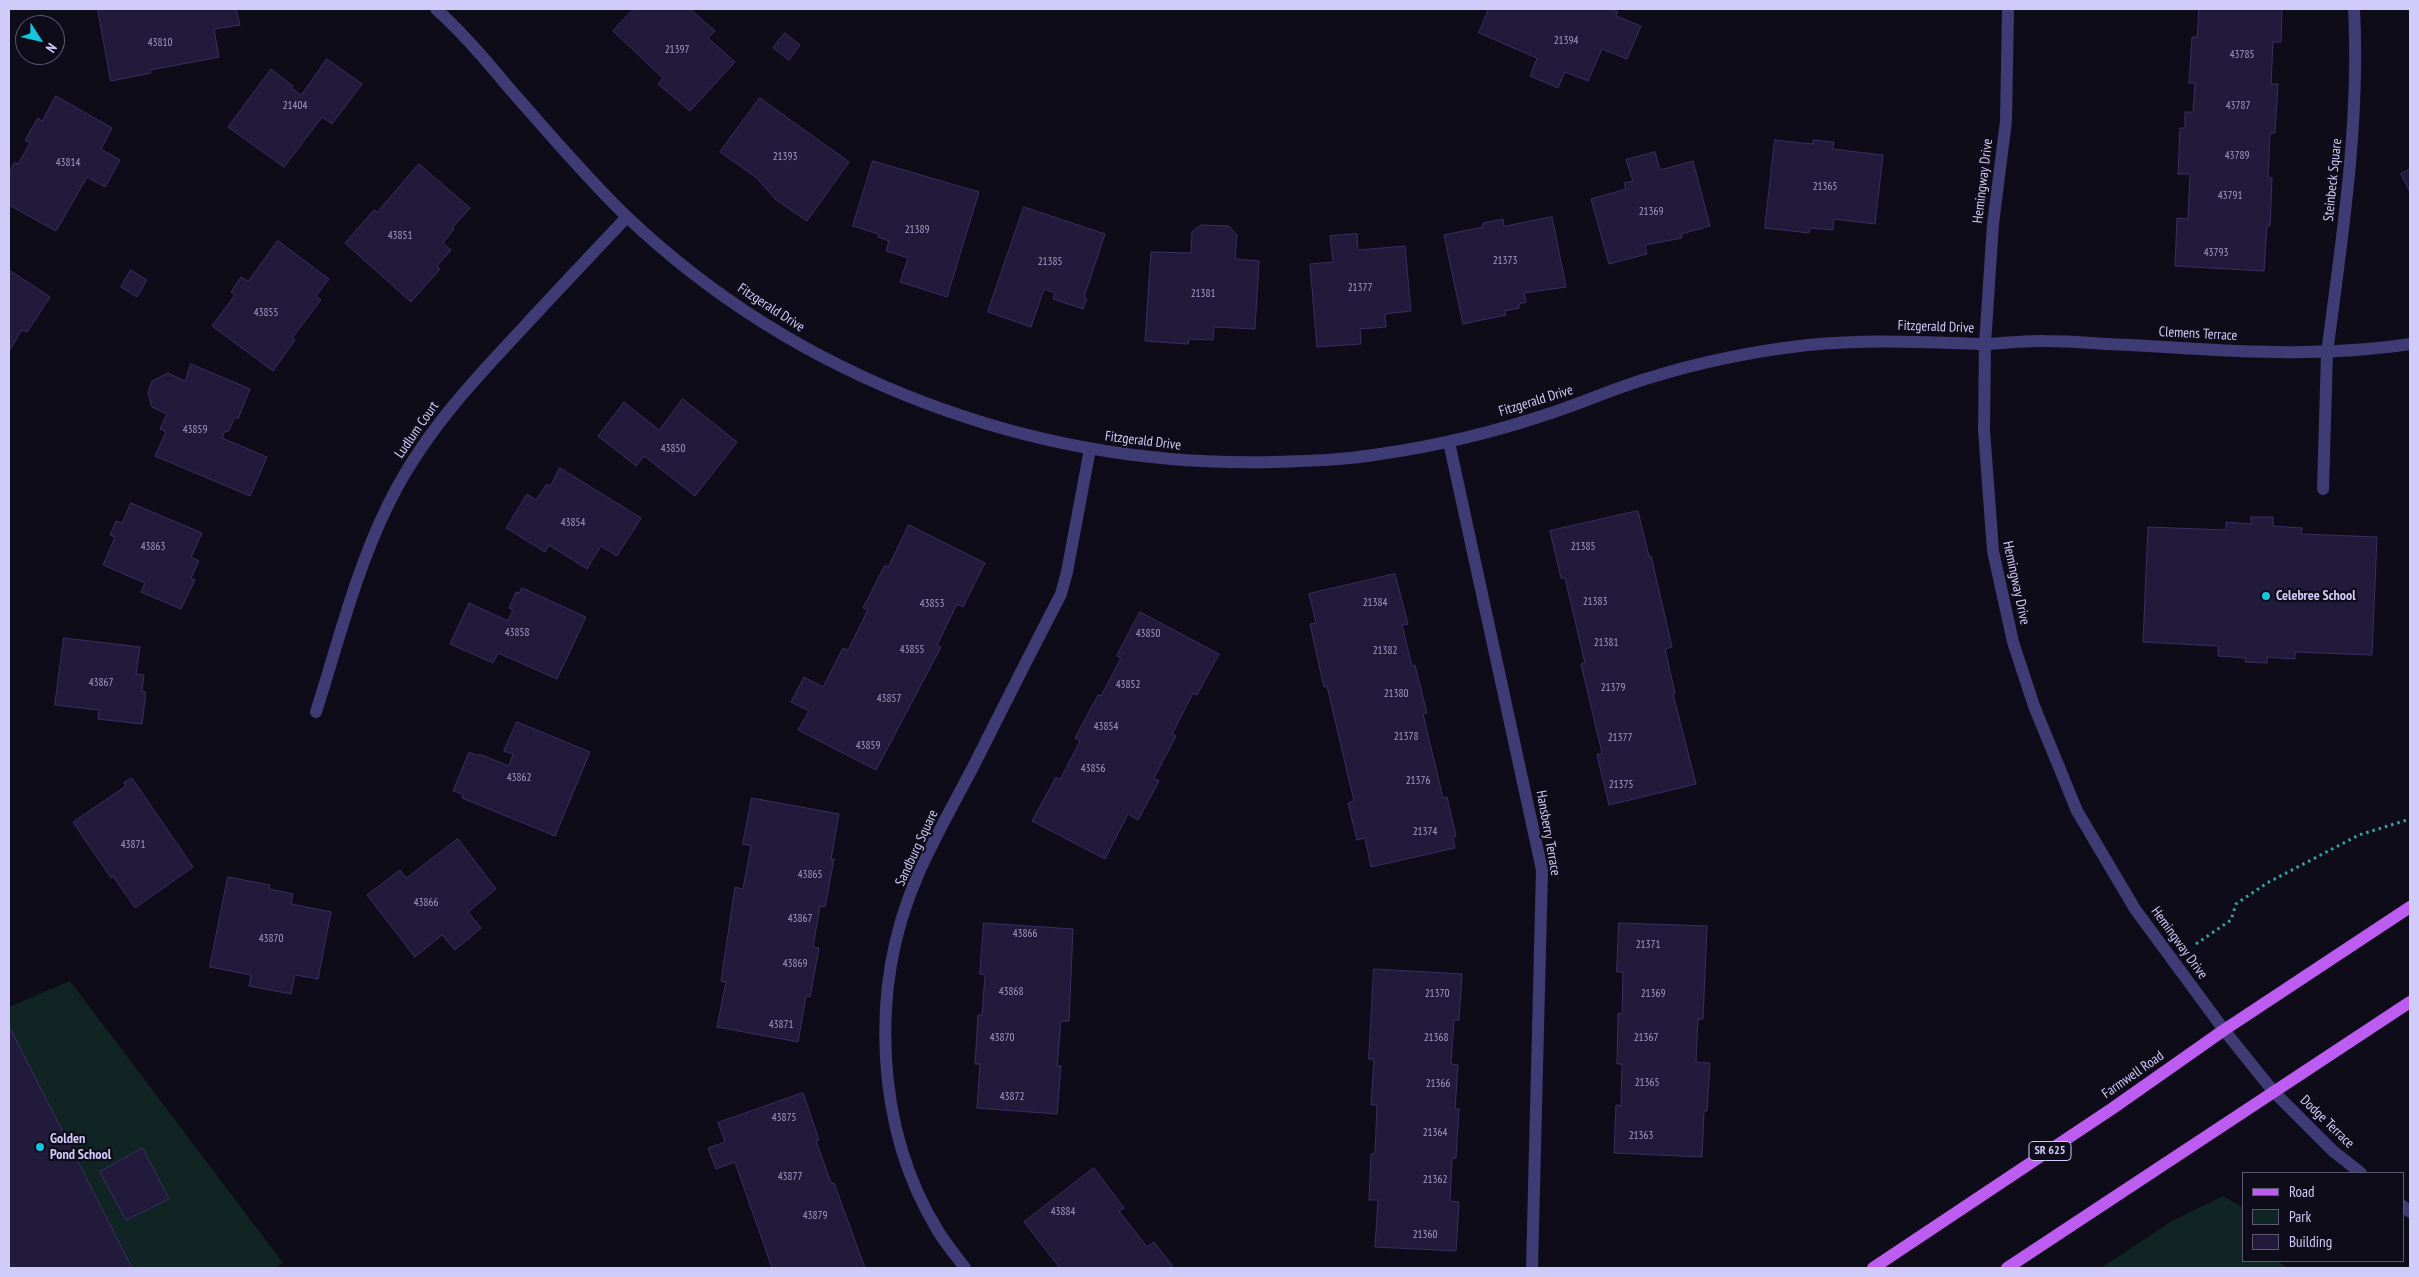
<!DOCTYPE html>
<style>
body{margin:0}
#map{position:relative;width:2419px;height:1277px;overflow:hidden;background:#0f0c1a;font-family:"PT Sans Narrow",sans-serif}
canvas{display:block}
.frame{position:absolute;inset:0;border:10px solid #d1cbfa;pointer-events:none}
.legend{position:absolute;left:2242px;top:1172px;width:162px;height:90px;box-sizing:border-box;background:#0f0c1a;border:1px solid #5d5874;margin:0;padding:6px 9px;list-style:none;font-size:15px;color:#d1cbfa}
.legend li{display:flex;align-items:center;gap:10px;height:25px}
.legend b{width:25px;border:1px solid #5d5874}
.north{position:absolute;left:15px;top:15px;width:50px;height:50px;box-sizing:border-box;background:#0f0c1a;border:1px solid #5d5874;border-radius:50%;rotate:125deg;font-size:14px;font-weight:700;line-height:20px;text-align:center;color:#d1cbfa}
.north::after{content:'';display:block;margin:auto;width:18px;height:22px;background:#14c5dd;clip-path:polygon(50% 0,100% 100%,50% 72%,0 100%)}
</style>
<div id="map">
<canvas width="2419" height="1277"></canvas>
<div class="frame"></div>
<ul class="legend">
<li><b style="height:6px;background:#bc5cf0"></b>Road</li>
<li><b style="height:14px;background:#102423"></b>Park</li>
<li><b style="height:14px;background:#211a3a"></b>Building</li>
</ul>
<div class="north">N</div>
</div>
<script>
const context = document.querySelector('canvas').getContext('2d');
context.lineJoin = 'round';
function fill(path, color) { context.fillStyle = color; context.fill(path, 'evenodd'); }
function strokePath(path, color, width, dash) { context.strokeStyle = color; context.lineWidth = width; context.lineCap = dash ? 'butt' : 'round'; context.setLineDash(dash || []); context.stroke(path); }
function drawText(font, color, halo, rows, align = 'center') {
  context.font = font + ' "PT Sans Narrow",sans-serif'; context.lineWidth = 4.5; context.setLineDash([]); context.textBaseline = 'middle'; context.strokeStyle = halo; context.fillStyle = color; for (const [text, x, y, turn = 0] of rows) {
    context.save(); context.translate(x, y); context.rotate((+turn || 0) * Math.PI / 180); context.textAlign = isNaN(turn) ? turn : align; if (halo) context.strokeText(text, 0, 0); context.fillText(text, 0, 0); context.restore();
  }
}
fill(new Path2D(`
 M70 981 283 1263 274 1268H131L9 1026V1007Z
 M2223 1196 2242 1207 2243 1261H2277L2288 1268H2101L2172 1221Z`), '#102423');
const building = new Path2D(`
 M98 9H236L240 25 214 29 219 57 150 70 151 73 111 81Z
 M634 9H690L715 31 708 38 735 62 690 111 658 84 663 78 613 31Z
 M1489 9H1610L1618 12 1616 16 1641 26 1627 59 1602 49 1588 81 1565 72 1558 88 1530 76 1537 58 1479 33Z
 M2199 9H2282L2281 42H2273L2271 84H2278L2275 133H2270L2268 177 2272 178 2270 226H2267L2264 271 2175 266 2177 218 2188 219 2190 174H2178L2180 128H2185V112H2193L2195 83H2189L2192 37H2197Z
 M785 33 800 45 789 60 773 48Z
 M327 59 362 84 332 124 322 117 284 167 228 127 271 69 293 86 291 88 301 95Z
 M56 96 112 128 101 149 120 160 105 187 87 177 56 231 9 205V172L15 162 18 164 30 143 25 140 38 118 42 121Z
 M760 98 849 162 807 221 775 199 757 178 720 152Z
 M1775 140 1813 144V140L1834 142 1833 149 1883 155 1875 224 1834 219 1833 230 1810 228 1809 233 1765 228Z
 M1655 152 1660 170 1693 161 1710 226 1681 234 1682 238 1645 245 1647 254 1609 264 1591 199 1626 189 1624 183 1633 181 1626 160Z
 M873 161 979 192 947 297 900 282 908 258 886 251 889 241 878 237V234L853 226Z
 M419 164 470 208 452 228 454 229 443 243 451 250 437 266 440 269 411 302 345 243 374 210 377 212Z
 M2410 169V192L2401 174Z
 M1024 207 1105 234 1084 297 1087 299 1083 309 1053 299 1055 293 1044 289 1031 327 988 312Z
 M1552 217 1566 287 1524 293 1526 302 1519 304V308L1504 311 1506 315 1463 324 1444 235 1483 227V223L1503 219 1504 226Z
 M1201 225 1229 226 1237 235 1235 259 1259 261 1255 329 1214 327 1213 340 1189 339 1188 344 1145 341 1151 252 1191 253 1192 232Z
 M1357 234 1358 250 1405 246 1411 311 1385 314 1386 327 1360 329 1361 344 1317 347 1310 264 1333 262 1330 236Z
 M278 241 329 279 316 296 321 300 292 338 295 340 273 371 212 326 235 295 231 292 241 277 248 281Z
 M9 270 50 297 27 332 22 330 9 351Z
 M131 270 147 280 137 297 121 287Z
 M191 364 250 389 238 419 235 417 228 432 225 431 222 438 267 457 250 496 155 456 166 432 160 429 167 414 152 407 148 393 152 381 168 373 185 381Z
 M683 399 737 442 695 496 644 456 636 466 598 436 624 402 659 430Z
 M560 468 641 518 617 556 601 546 587 569 549 545 545 552 506 528 527 494 536 500 547 484 550 486Z
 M131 503 202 533 191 557 199 561 191 578 195 580 181 609 141 592 145 583 103 565 115 537 110 535 116 521 122 523Z
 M1638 511 1649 557 1651 556 1672 647 1665 649 1675 693 1673 694 1696 784 1609 805 1597 755 1602 753 1581 664 1585 663 1565 578H1561L1550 531Z
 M2251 517H2273V526L2302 528 2301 534 2377 537 2372 655 2295 652V659L2267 657V663L2245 662 2246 658 2218 656V646L2143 642 2148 527 2226 530V522L2251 524Z
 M909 525 985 563 963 607 957 604 937 645 941 647 876 770 798 730 809 711 791 702 804 677 823 687 843 648 848 650 868 610 863 608 885 565 888 567Z
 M1395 574 1408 624 1402 625 1412 666 1415 665 1427 713 1423 714 1443 798 1447 797 1456 836 1453 837 1455 848 1371 867 1365 838 1357 840 1348 803 1354 801 1327 686 1324 687 1310 624 1316 623 1309 594Z
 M522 588 586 617 557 679 498 653 493 663 450 644 469 603 508 621 513 610 509 608 516 592 519 593Z
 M1140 612 1219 654 1197 695 1193 693 1172 734 1176 736 1154 778 1159 781 1138 820 1128 814 1105 859 1032 821 1056 777 1060 780 1080 741 1075 738 1098 695 1101 696 1121 658 1117 656Z
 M64 638 140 647 136 674 144 675 142 691 146 692 142 724 98 719 99 710 55 705Z
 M517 722 590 752 555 836 462 798 463 794 453 791 469 752 478 756 479 754 509 766 513 754 504 751Z
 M132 778 193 867 135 908 113 876 111 878 73 822 126 786 124 783Z
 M752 798 839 814 831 859H834L825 907 820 906 813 947 819 948 810 997 806 996 798 1042 717 1027 726 982 721 981 735 887 743 889 751 846 743 844Z
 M458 839 496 889 468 912 481 928 455 950 442 935 415 957 367 895 400 870 406 878Z
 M228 877 270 885 269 889 293 894 291 904 331 912 318 979 295 975 291 994 249 986 251 975 210 967Z
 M984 923 1073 929 1069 1021H1061L1057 1066H1061L1057 1114 977 1108 980 1064H975L978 1015H982L985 975 980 974Z
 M1619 923 1707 926 1703 1019H1698L1696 1062 1710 1063 1707 1111H1704L1702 1157 1614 1153 1616 1105 1621 1106 1622 1064H1617L1618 1013 1622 1014 1623 972H1617Z
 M1374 969 1462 974 1459 1020H1454L1451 1064 1458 1065 1455 1109H1459L1456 1158H1452L1450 1201 1459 1202 1456 1251 1375 1247 1378 1200H1369L1371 1154 1375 1153 1377 1105H1371L1374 1059H1369Z
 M9 1026 132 1268H9Z
 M803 1093 819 1140 816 1141 831 1183H834L865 1268H772L735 1162 716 1169 708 1148 725 1142 718 1123Z
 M143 1148 169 1199 126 1220 100 1172Z
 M1094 1168 1124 1208 1119 1211 1147 1247 1154 1242 1174 1268H1060L1024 1222Z`);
fill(building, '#211a3a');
strokePath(building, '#3a2e64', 1);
strokePath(new Path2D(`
 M2196 944 2231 920 2236 904 2267 883 2359 835 2410 819`), '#37a29e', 3, [2.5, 4]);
strokePath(new Path2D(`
 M2323 489 2327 353`), '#3f3b75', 12);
strokePath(new Path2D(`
 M436 9C463 33 486 60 509 88 547 131 584 175 625 215 798 380 1035 468 1273 462 1309 461 1345 460 1380 454 1437 446 1494 432 1548 414 1582 403 1615 388 1649 378 1700 362 1755 351 1808 345 1865 339 1922 342 1980 344 2001 344 2023 340 2044 341 2073 341 2102 344 2131 345 2224 351 2317 358 2410 344
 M2327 353C2342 238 2360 124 2354 9
 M1449 442 1542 870 1532 1268
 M316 712C338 643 356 570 388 505 421 437 470 384 521 330 556 292 592 254 627 217
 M2273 1091 2333 1151 2361 1173
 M2403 1206 2410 1212
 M965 1268C956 1256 946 1244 938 1231 875 1128 869 988 917 877 933 840 953 805 972 769 1001 711 1031 652 1061 594L1067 572 1090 449`), '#3f3b75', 12);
strokePath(new Path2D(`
 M2008 9 2006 121 1993 224 1985 344 1984 430 1993 551 2013 642 2034 706 2077 811 2135 909 2224 1030 2273 1091`), '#3f3b75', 12);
strokePath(new Path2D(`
 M1873 1268 2113 1108 2224 1030 2410 907
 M2007 1268 2410 1002`), '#bc5cf0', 12);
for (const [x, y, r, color] of [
 [2266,596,5,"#14c5dd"],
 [40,1147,5,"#14c5dd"]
]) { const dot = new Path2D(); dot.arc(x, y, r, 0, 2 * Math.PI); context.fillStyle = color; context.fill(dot); strokePath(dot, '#0f0c1a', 2); }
drawText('11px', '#a59fca', null, [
 ["21394",1566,41],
 ["43810",160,43],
 ["21397",677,50],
 ["43785",2242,55],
 ["21404",295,106],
 ["43787",2238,106],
 ["43789",2237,156],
 ["21393",785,157],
 ["43814",68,163],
 ["21365",1825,187],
 ["43791",2230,196],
 ["21369",1651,212],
 ["21389",917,230],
 ["43851",400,236],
 ["43793",2216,253],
 ["21373",1505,261],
 ["21385",1050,262],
 ["21377",1360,288],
 ["21381",1203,294],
 ["43855",266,313],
 ["43859",195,430],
 ["43850",673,449],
 ["43854",573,523],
 ["43863",153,547],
 ["21385",1583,547],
 ["21383",1595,602],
 ["21384",1375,603],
 ["43853",932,604],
 ["43858",517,633],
 ["43850",1148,634],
 ["21381",1606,643],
 ["43855",912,650],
 ["21382",1385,651],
 ["43867",101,683],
 ["43852",1128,685],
 ["21379",1613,688],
 ["21380",1396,694],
 ["43857",889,699],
 ["43854",1106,727],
 ["21378",1406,737],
 ["21377",1620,738],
 ["43859",868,746],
 ["43856",1093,769],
 ["43862",519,778],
 ["21376",1418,781],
 ["21375",1621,785],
 ["21374",1425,832],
 ["43871",133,845],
 ["43865",810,875],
 ["43866",426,903],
 ["43867",800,919],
 ["43866",1025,934],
 ["43870",271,939],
 ["21371",1648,945],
 ["43869",795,964],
 ["43868",1011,992],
 ["21370",1437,994],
 ["21369",1653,994],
 ["43871",781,1025],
 ["43870",1002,1038],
 ["21368",1436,1038],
 ["21367",1646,1038],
 ["21365",1647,1083],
 ["21366",1438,1084],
 ["43872",1012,1097],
 ["43875",784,1118],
 ["21364",1435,1133],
 ["21363",1641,1136],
 ["43877",790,1177],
 ["21362",1435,1180],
 ["43884",1063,1212],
 ["43879",815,1216],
 ["21360",1425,1235]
]);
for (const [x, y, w] of [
 [2050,1151,42]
]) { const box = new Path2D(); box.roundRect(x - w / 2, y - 9.5, w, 19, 4); context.fillStyle = '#0f0c1a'; context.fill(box); strokePath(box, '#d1cbfa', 1); }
drawText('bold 12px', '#d1cbfa', null, [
 ["SR 625",2050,1151]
]);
drawText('14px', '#d1cbfa', '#0f0c1a', [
 ["Steinbeck Square",2333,180,-84],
 ["Hemingway Drive",1983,181,-83],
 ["Fitzgerald Drive",771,308,33],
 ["Fitzgerald Drive",1936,327,2],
 ["Clemens Terrace",2198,334,3],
 ["Fitzgerald Drive",1536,401,-17],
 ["Ludlum Court",417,430,-55],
 ["Fitzgerald Drive",1143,441,7],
 ["Hemingway Drive",2016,583,78],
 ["Hansberry Terrace",1548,833,80],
 ["Sandburg Square",917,848,-65],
 ["Hemingway Drive",2179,943,54],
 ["Farmwell Road",2133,1075,-35],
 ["Dodge Terrace",2327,1122,44]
]);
drawText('bold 14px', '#d1cbfa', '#0f0c1a', [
 ["Celebree School",2276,596],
 ["Golden",50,1139],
 ["Pond School",50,1155]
], 'left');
</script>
